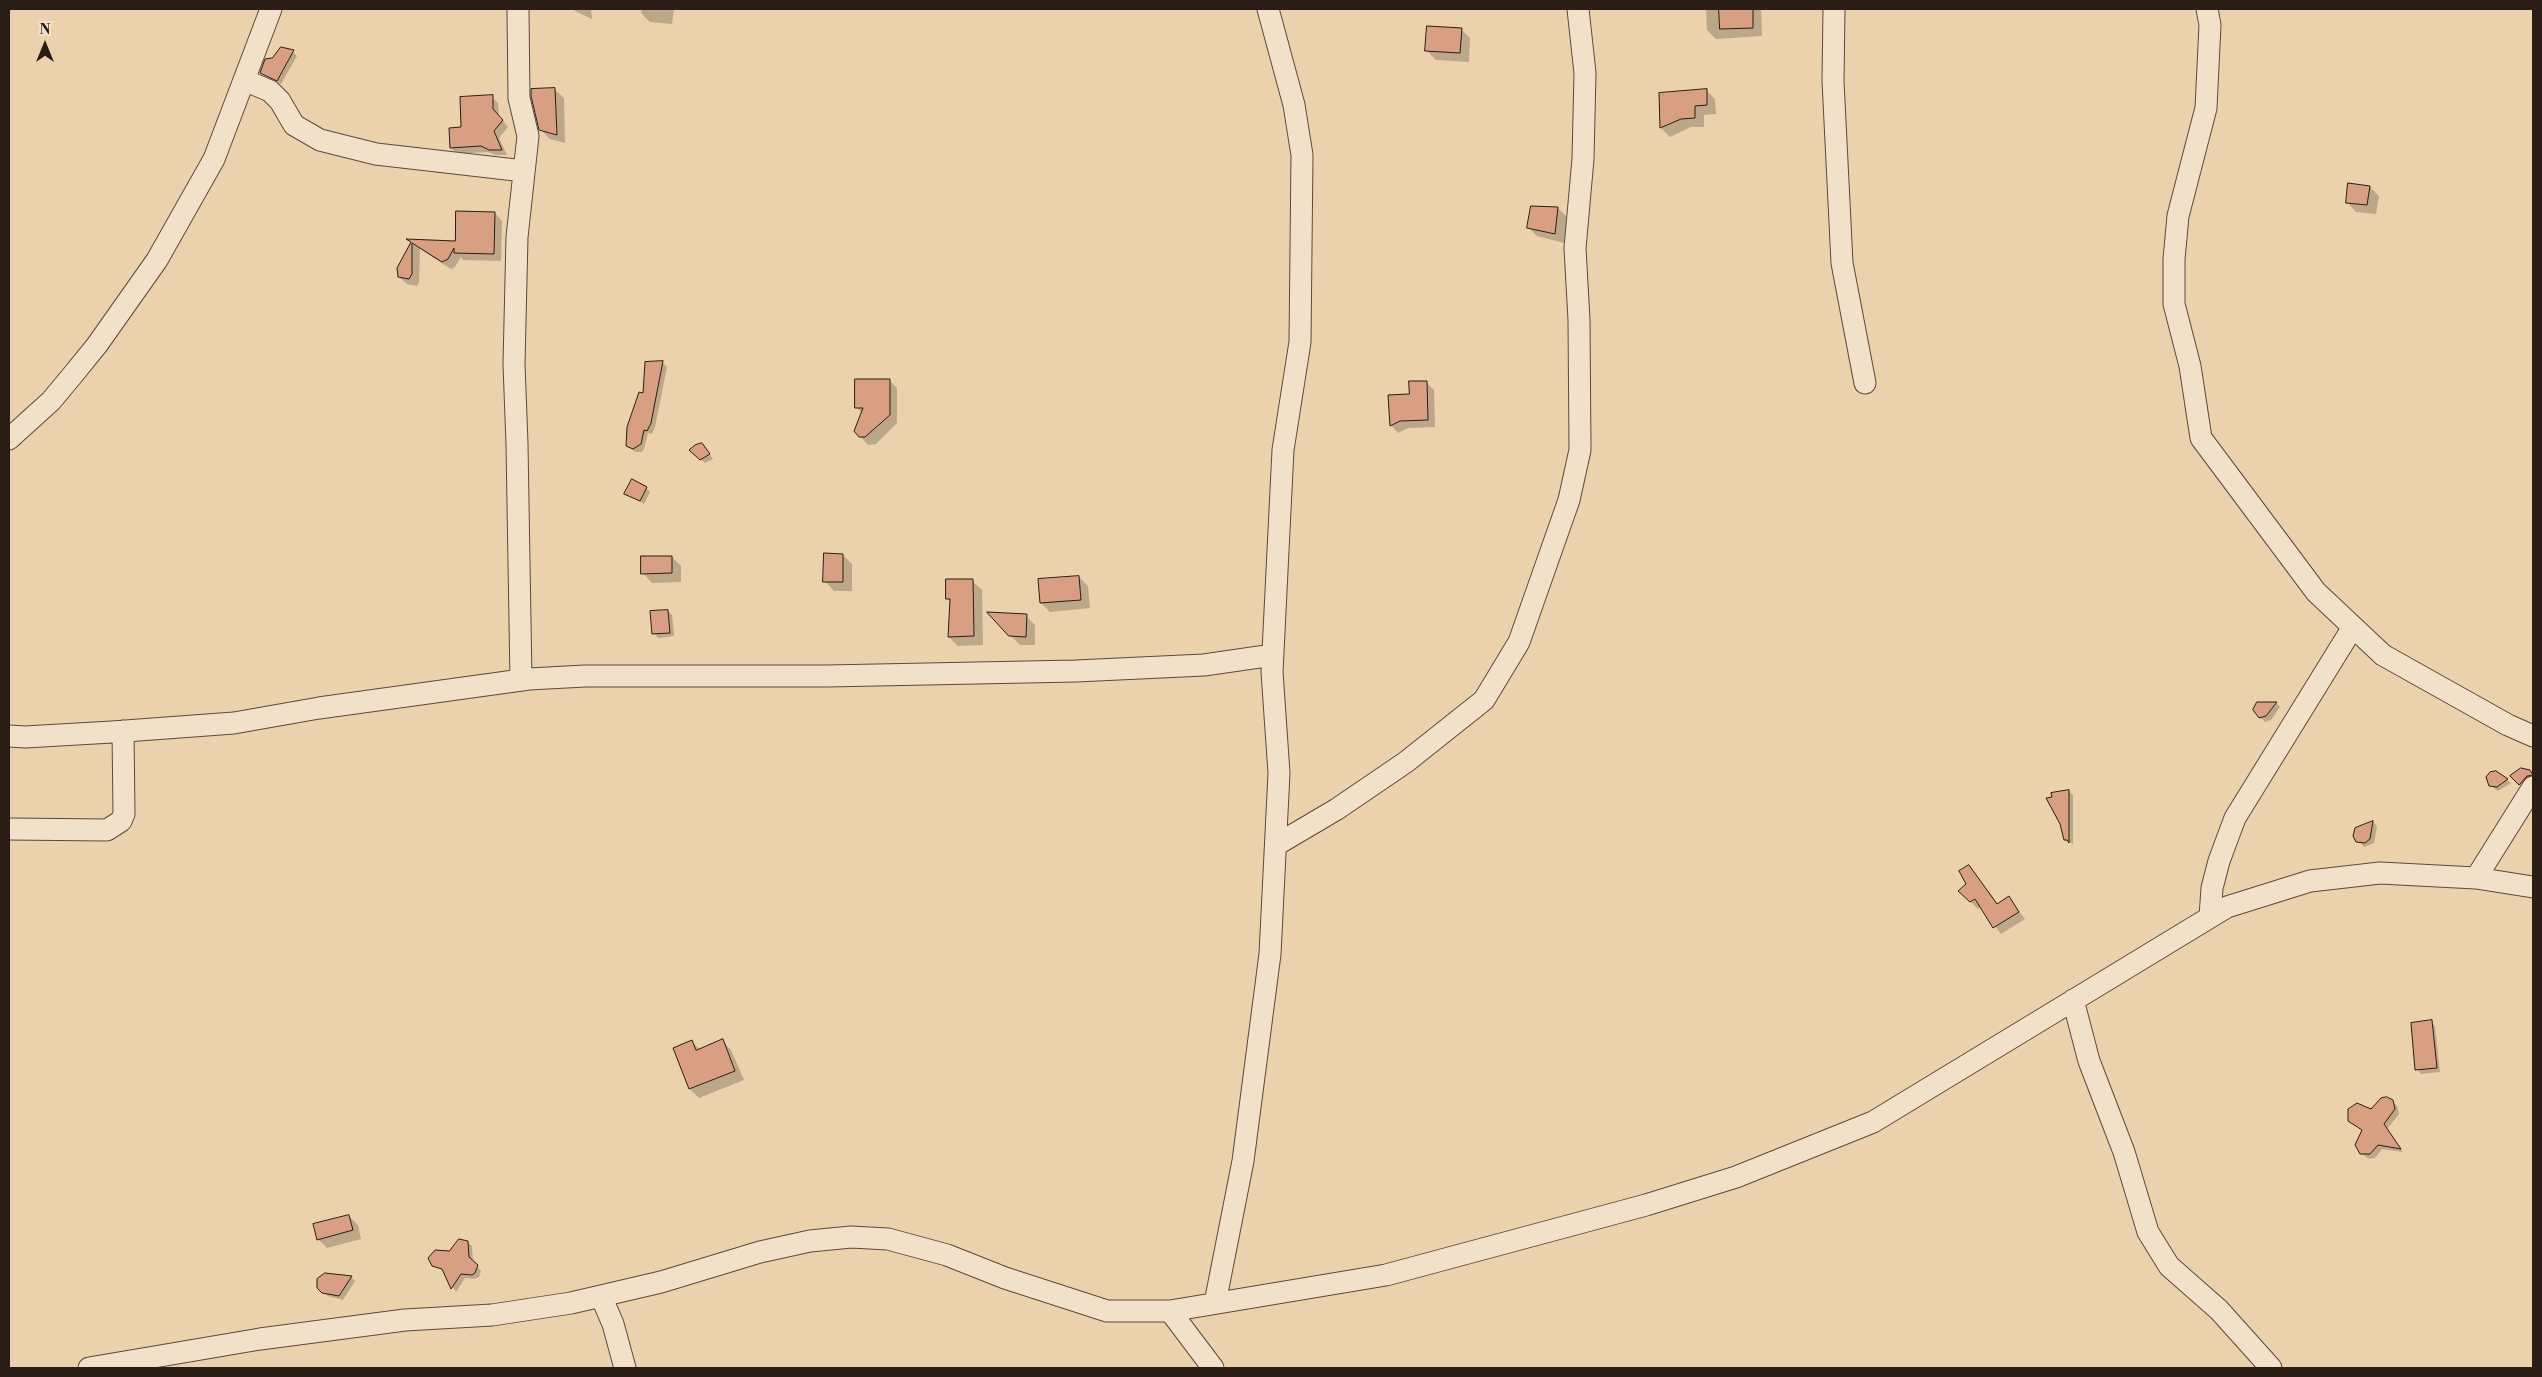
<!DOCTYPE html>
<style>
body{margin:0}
#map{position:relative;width:2542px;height:1377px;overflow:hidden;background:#ebd1ac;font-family:"Libre Bodoni",serif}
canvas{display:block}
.frame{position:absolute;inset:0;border:10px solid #291d16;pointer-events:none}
.north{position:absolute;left:20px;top:20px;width:50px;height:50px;-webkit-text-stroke:4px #f2e1c9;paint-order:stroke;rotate:0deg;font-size:14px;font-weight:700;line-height:20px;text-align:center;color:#291d16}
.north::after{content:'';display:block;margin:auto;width:18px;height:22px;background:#291d16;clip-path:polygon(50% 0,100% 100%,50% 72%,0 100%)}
</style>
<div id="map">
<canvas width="2542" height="1377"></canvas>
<div class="frame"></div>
<div class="north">N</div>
</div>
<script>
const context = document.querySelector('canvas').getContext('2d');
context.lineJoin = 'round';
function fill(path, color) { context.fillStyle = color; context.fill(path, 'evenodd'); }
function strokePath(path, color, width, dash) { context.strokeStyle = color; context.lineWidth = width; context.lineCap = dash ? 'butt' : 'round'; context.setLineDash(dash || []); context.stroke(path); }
fill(new Path2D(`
 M573 9H591L592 19 575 11Z
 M642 9H674L672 24 650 22 641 13Z
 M1706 9H1761L1762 36 1716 39 1707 30Z
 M1461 29 1470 38 1469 62 1436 60 1427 51Z
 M282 49 293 52 297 56 281 84 261 73Z
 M554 89 564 98 565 143 550 139 541 130Z
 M1706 90 1715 99 1716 114 1704 115V127H1691L1670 137 1661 128Z
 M492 97 498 103 499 116 508 127 499 138 507 155H496L488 152 458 154 451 148 463 128Z
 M2370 187 2379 196 2376 214 2356 212 2347 202Z
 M1558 208 1567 217 1564 243 1537 236 1528 227Z
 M495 213 502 221 501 261 463 260 461 257 455 267 451 269 420 249 419 282 417 286 407 284 399 277 398 268 412 243 409 240 456 243Z
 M663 363 667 367 655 427 652 434 648 433 644 449 642 452H635L630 447 644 394Z
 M889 380 897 388V423L876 444 868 445 860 436 862 413 856 407Z
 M1426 382 1434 390 1435 427 1408 428 1398 433 1391 425 1410 395Z
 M706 449 713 459 705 463 691 451Z
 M646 488 650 492 644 504 626 493Z
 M843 555 852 564V591H834L825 581Z
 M672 557 681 566V582L652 583 643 573Z
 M1079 577 1088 586 1090 608 1050 612 1041 603Z
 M972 581 982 590 983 645 958 646 949 637 951 602 948 599Z
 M668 611 672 615 674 636 658 638 654 633Z
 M1026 616 1035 625V645H1020L1010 635Z
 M2257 703H2276L2280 707 2271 720 2265 722 2260 717Z
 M2526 769 2533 777 2524 789 2512 777Z
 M2507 780 2511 783 2498 791 2490 785Z
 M2068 791 2073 795V844L2065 840Z
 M2373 822 2377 826 2374 843 2364 847 2354 836Z
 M1969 866 1998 904 2009 898 2025 919 2001 934 1981 906 1978 909 1960 891 1968 884Z
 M2431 1022 2435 1026 2440 1072 2421 1074 2417 1069Z
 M722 1041 731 1050 744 1080 699 1098 690 1089 674 1049 692 1042 700 1050Z
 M2392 1101 2397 1106 2399 1114 2387 1129 2403 1152 2382 1149 2375 1158 2369 1159 2358 1151 2363 1131 2354 1125Z
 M349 1216 358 1225 361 1239 327 1248 318 1239Z
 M467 1242 472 1246 473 1262 481 1271 479 1277 474 1279 465 1278 456 1292 444 1272 450 1253Z
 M323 1275 351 1277 355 1281 343 1300 328 1296 323 1292Z`), '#0003');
const building = new Path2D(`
 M1719 9H1753V28L1720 29Z
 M1427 26 1462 28 1460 53 1425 51Z
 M281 47 294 50 277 81 260 73 265 59 272 58Z
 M555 88 557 135 539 130 531 96V89Z
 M1707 89V105L1695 106V118L1681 119 1660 128 1659 93Z
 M493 95V109L503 120 494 131 502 150H489L481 146 450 148 449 128 461 127 460 97Z
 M2348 183 2370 186 2367 205 2346 203Z
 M1531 206 1558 207 1555 234 1527 228Z
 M456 211 495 212 494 254 454 253V248L448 259 442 262 412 243V274L409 279 398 277 397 268 411 242 406 239 455 241Z
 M663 361 651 423 647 431 644 430 641 444 633 449 626 446 627 427 639 392 643 393 645 362Z
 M855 379H890V415L865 437H859L854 431 863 408H855Z
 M1409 381H1427L1428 420 1400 421 1390 426 1388 395 1409 394Z
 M702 443 710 454 700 460 689 450 695 445Z
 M632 479 647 487 640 501 624 494Z
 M824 553 843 554V582H823Z
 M641 556H672V573L641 574Z
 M1079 576 1081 600 1040 603 1038 579Z
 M946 579H973L974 636 948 637 950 599H946Z
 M668 610 670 633 652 634 650 611Z
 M987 612 1027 614 1026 637 1009 636Z
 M2257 702H2277L2266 716 2259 718 2253 710Z
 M2521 768 2530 770 2533 775 2527 776 2519 785 2510 776Z
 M2496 771 2508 779 2497 787 2489 786 2486 777 2490 772Z
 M2069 790V843L2067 840H2064L2060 824 2046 798 2052 797 2051 793Z
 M2373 821 2370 839 2365 843 2356 842 2353 836 2355 828Z
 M1969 865 1997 904 2009 896 2019 912 1993 928 1975 899 1970 902 1958 891 1966 884 1959 871Z
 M2432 1020 2437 1068 2415 1070 2411 1023Z
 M723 1039 735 1071 689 1089 673 1048 692 1040 696 1050Z
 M2387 1097 2393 1100 2395 1109 2384 1124 2401 1149 2378 1145 2370 1154H2360L2355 1145 2362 1130 2348 1121V1109L2357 1103 2371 1109 2381 1098Z
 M349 1215 353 1230 317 1240 313 1224Z
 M459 1239 468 1241 469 1257 478 1265 475 1273 472 1275 461 1274 451 1289 442 1269 432 1266 428 1258 435 1250 449 1251Z
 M325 1273 352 1276 339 1296 322 1293 317 1288V1279Z`);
fill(building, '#d99f82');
strokePath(building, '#291d16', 1);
const minor = new Path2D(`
 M518 9 519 98 528 136 517 237 514 364 517 444 521 680
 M1834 9 1833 81 1842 263 1865 383
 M2207 9 2210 25 2206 108 2178 216 2174 259V304L2190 366 2201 438 2316 592 2383 655 2508 725 2533 736
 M244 80 270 91 280 101 294 125 320 140 376 154 524 171
 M9 439 51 401 71 377 97 345 157 260 214 159 271 9
 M9 736 25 737 112 732 234 723 319 708 529 679 585 676H827L1076 671 1204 665 1273 655
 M9 829 107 830 121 821 124 814 123 731
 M1276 845 1337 809 1406 762 1484 700 1519 642 1569 500 1580 450 1579 320 1575 248 1583 159 1585 73 1578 9
 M2476 878 2533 787
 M2210 917 2212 888 2219 861 2235 818 2353 627
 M2073 1000 2089 1061 2124 1152 2148 1232 2169 1266 2219 1310 2271 1368
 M601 1296 613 1324 625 1368
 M1215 1303 1243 1161 1270 954 1279 773 1272 672 1283 450 1300 342 1302 155 1294 105 1268 9
 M1170 1311 1213 1368
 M89 1368 260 1339 405 1320 492 1315 571 1303 661 1282 760 1252 810 1241 851 1237 888 1239 947 1255 1005 1278 1107 1311H1170L1386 1275 1646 1205 1736 1177 1873 1122 2227 907 2310 881 2380 873 2476 878 2533 887`);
strokePath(minor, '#5a4a3c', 23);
strokePath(minor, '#f2e1c9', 21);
</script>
